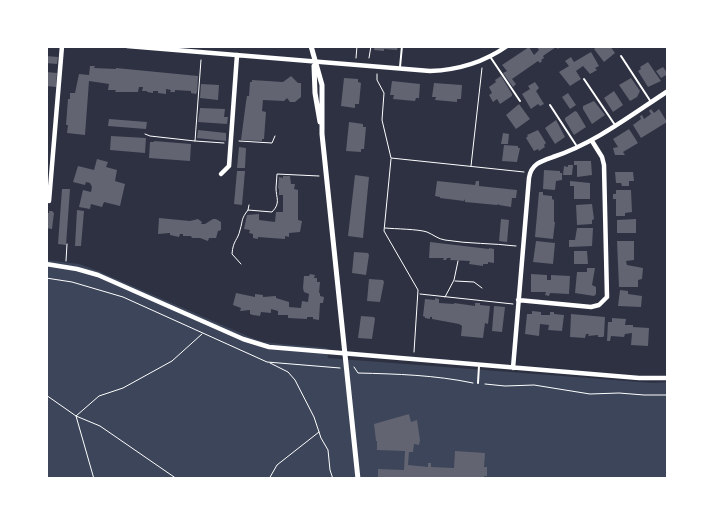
<!DOCTYPE html>
<html>
<head>
<meta charset="utf-8">
<style>
  body { margin:0 }
  #map { position:relative; width:714px; height:525px; overflow:hidden; background:#2d3142; font-family:"Public Sans",sans-serif }
  canvas { display:block }
  .frame { position:absolute; inset:0; border:48px solid #fff; pointer-events:none }
</style>
</head>
<body>
<div id="map">
<canvas width="714" height="525"></canvas>
<div class="frame"></div>
</div>
<script>
const ctx = document.querySelector('canvas').getContext('2d');
ctx.lineJoin = 'round';
function fill(path, color) {
  ctx.fillStyle = color;
  ctx.fill(path, 'evenodd');
}
function trace(path, color, width, dash) {
  ctx.strokeStyle = color;
  ctx.lineWidth = width;
  ctx.lineCap = dash ? 'butt' : 'round';
  ctx.setLineDash(dash || []);
  ctx.stroke(path);
}
fill(new Path2D(`
  M 46,260 L 79,264 L 98,271 L 252,338 L 264,342 L 281,344 L 327,348 L 328,358 L 653,383 L 668,382 L 668,479 L 46,479 Z`), '#3c4559');
fill(new Path2D(`
  M 375,46 L 398,46 L 397,50 L 384,49 L 384,51 L 374,50 Z
  M 536,46 L 561,46 L 558,49 L 556,47 L 543,56 L 544,58 L 541,60 L 542,61 L 540,63 L 538,61 L 512,79 L 516,84 L 513,87 L 503,73 L 507,71 L 502,65 L 529,47 L 534,55 L 539,50 Z
  M 598,46 L 610,46 L 615,53 L 604,62 L 594,49 Z
  M 591,52 L 599,66 L 595,68 L 597,70 L 590,74 L 583,66 L 576,71 L 581,79 L 570,86 L 559,72 L 569,66 L 565,61 L 571,57 L 574,62 Z
  M 46,56 L 58,57 L 57,64 L 46,63 Z
  M 648,62 L 661,81 L 648,87 L 638,71 L 641,69 L 640,67 Z
  M 90,66 L 95,66 L 94,68 L 116,69 L 116,68 L 198,76 L 197,92 L 196,94 L 191,93 L 191,91 L 175,90 L 175,92 L 170,92 L 171,90 L 166,89 L 166,94 L 158,93 L 158,91 L 153,91 L 153,93 L 147,92 L 147,91 L 142,91 L 143,87 L 139,87 L 138,92 L 115,92 L 116,90 L 108,90 L 109,84 L 89,81 L 85,135 L 67,133 L 68,125 L 66,125 L 68,99 L 70,99 L 70,93 L 75,93 L 79,74 L 89,75 Z
  M 663,67 L 668,74 L 661,78 L 656,71 Z
  M 46,72 L 57,73 L 56,87 L 46,86 Z
  M 291,76 L 298,83 L 301,83 L 301,97 L 295,102 L 290,102 L 287,98 L 284,101 L 263,100 L 262,111 L 266,112 L 264,139 L 262,139 L 262,141 L 241,140 L 246,102 L 247,96 L 249,96 L 250,82 L 252,82 L 252,80 L 283,82 Z
  M 501,76 L 512,94 L 512,96 L 500,104 L 497,99 L 493,102 L 489,95 L 492,93 L 489,87 L 496,82 L 495,80 Z
  M 344,78 L 358,79 L 358,82 L 361,83 L 359,104 L 355,104 L 355,108 L 341,106 Z
  M 631,78 L 640,91 L 637,97 L 630,101 L 619,85 Z
  M 392,81 L 420,84 L 419,98 L 416,98 L 415,101 L 393,99 L 394,95 L 390,95 Z
  M 535,82 L 539,88 L 536,91 L 544,104 L 540,106 L 538,104 L 531,109 L 522,94 L 530,89 L 528,86 Z
  M 434,83 L 462,85 L 461,99 L 457,99 L 457,102 L 435,100 L 436,97 L 432,97 Z
  M 201,84 L 219,85 L 218,100 L 200,98 Z
  M 614,91 L 623,105 L 613,112 L 604,98 Z
  M 568,93 L 576,105 L 570,109 L 562,97 Z
  M 594,101 L 605,115 L 592,124 L 583,109 L 583,106 Z
  M 519,104 L 530,119 L 516,129 L 506,115 Z
  M 200,108 L 225,109 L 224,117 L 228,117 L 227,124 L 198,122 Z
  M 651,109 L 654,113 L 659,109 L 667,122 L 641,138 L 633,125 L 641,119 L 640,116 L 642,115 L 644,119 L 651,114 L 649,111 Z
  M 575,111 L 577,112 L 586,127 L 574,135 L 565,120 L 565,118 Z
  M 109,119 L 147,122 L 146,129 L 108,126 Z
  M 556,120 L 565,137 L 555,144 L 545,128 Z
  M 349,122 L 363,124 L 363,127 L 366,127 L 364,149 L 361,149 L 361,152 L 346,151 Z
  M 629,129 L 638,143 L 623,152 L 625,155 L 615,155 L 613,148 L 618,147 L 613,139 Z
  M 198,130 L 226,133 L 226,141 L 197,138 Z
  M 538,130 L 546,143 L 544,145 L 545,147 L 539,151 L 538,149 L 534,151 L 526,138 L 528,136 L 527,135 Z
  M 503,133 L 509,134 L 508,144 L 501,144 Z
  M 111,136 L 146,138 L 145,153 L 110,150 Z
  M 154,141 L 191,144 L 190,161 L 149,158 L 150,142 L 154,142 Z
  M 504,145 L 518,146 L 518,148 L 520,148 L 517,162 L 502,161 Z
  M 239,147 L 246,148 L 245,168 L 237,168 Z
  M 97,159 L 108,162 L 106,167 L 117,170 L 115,181 L 125,184 L 120,206 L 104,202 L 102,207 L 91,204 L 90,209 L 79,207 L 83,190 L 91,192 L 92,187 L 90,183 L 86,182 L 85,185 L 73,182 L 78,166 L 94,170 Z
  M 574,161 L 591,161 L 592,175 L 577,177 L 577,165 L 574,165 Z
  M 568,165 L 573,165 L 572,175 L 563,175 L 564,166 L 568,167 Z
  M 544,170 L 560,171 L 560,173 L 562,173 L 562,180 L 556,181 L 555,190 L 543,189 Z
  M 237,171 L 245,171 L 242,205 L 234,204 Z
  M 615,172 L 633,172 L 634,181 L 629,181 L 629,186 L 622,186 L 621,183 L 616,183 Z
  M 355,175 L 369,177 L 363,238 L 348,236 Z
  M 283,176 L 290,176 L 291,184 L 295,184 L 294,189 L 298,190 L 298,220 L 302,221 L 300,232 L 289,233 L 289,237 L 285,236 L 285,239 L 258,237 L 258,239 L 253,238 L 253,234 L 249,233 L 250,230 L 244,229 L 247,215 L 259,214 L 259,220 L 275,222 L 276,212 L 283,212 L 283,195 L 279,195 L 279,189 L 278,188 L 279,177 L 283,178 Z
  M 437,181 L 475,185 L 476,181 L 479,181 L 479,186 L 517,190 L 516,198 L 512,198 L 511,207 L 499,205 L 499,204 L 497,205 L 465,202 L 465,199 L 464,201 L 440,198 L 440,197 L 435,196 Z
  M 570,181 L 590,183 L 590,199 L 574,199 L 574,186 L 570,186 Z
  M 62,189 L 70,189 L 66,245 L 58,244 Z
  M 616,190 L 631,190 L 632,212 L 625,213 L 625,216 L 616,216 L 616,199 L 613,199 L 613,194 L 616,194 Z
  M 539,192 L 543,192 L 543,195 L 552,196 L 552,199 L 554,200 L 554,222 L 555,222 L 553,239 L 535,237 Z
  M 592,204 L 594,219 L 592,220 L 592,224 L 577,225 L 576,205 Z
  M 77,210 L 84,211 L 81,246 L 75,246 Z
  M 49,211 L 52,211 L 54,213 L 52,229 L 46,228 L 46,213 L 49,213 Z
  M 159,218 L 190,221 L 198,219 L 202,222 L 201,224 L 205,224 L 213,219 L 216,219 L 221,222 L 221,230 L 218,231 L 216,238 L 209,238 L 208,241 L 200,238 L 192,238 L 191,236 L 183,236 L 183,234 L 180,234 L 179,237 L 170,235 L 170,233 L 158,234 Z
  M 501,219 L 509,220 L 507,242 L 499,241 Z
  M 636,219 L 636,233 L 617,233 L 617,220 Z
  M 577,228 L 593,228 L 592,246 L 569,247 L 569,240 L 575,240 Z
  M 536,241 L 555,243 L 553,264 L 533,262 Z
  M 617,241 L 634,241 L 634,260 L 626,261 L 627,265 L 643,268 L 642,279 L 638,280 L 638,287 L 619,287 Z
  M 430,242 L 489,249 L 489,248 L 494,249 L 494,263 L 488,262 L 488,264 L 483,264 L 483,266 L 469,264 L 470,261 L 450,260 L 451,258 L 447,258 L 446,260 L 443,260 L 444,258 L 429,258 Z
  M 574,251 L 587,251 L 588,264 L 574,264 Z
  M 354,252 L 368,253 L 369,255 L 366,275 L 352,273 Z
  M 587,268 L 595,268 L 592,285 L 596,287 L 596,294 L 594,296 L 575,293 L 577,272 L 587,272 Z
  M 310,274 L 315,275 L 314,278 L 317,278 L 317,282 L 320,282 L 319,293 L 320,293 L 320,296 L 324,297 L 323,303 L 320,303 L 319,320 L 313,319 L 313,317 L 307,317 L 307,319 L 288,318 L 288,315 L 278,315 L 278,311 L 271,309 L 271,313 L 261,312 L 260,316 L 253,315 L 250,314 L 250,310 L 240,311 L 241,308 L 233,305 L 236,293 L 255,297 L 255,294 L 263,295 L 263,297 L 276,296 L 276,298 L 289,302 L 289,307 L 301,308 L 302,301 L 308,302 L 309,294 L 304,292 L 303,288 L 304,276 L 309,276 Z
  M 531,274 L 547,275 L 547,280 L 551,280 L 551,275 L 570,276 L 569,294 L 550,293 L 549,296 L 545,295 L 546,292 L 531,292 Z
  M 369,279 L 383,280 L 384,282 L 380,302 L 367,301 Z
  M 620,290 L 628,291 L 628,294 L 642,296 L 641,307 L 618,306 Z
  M 435,298 L 439,299 L 439,303 L 454,304 L 454,303 L 475,306 L 475,303 L 480,303 L 480,305 L 490,306 L 488,324 L 485,323 L 483,338 L 461,336 L 462,326 L 459,324 L 432,319 L 432,317 L 430,317 L 430,319 L 425,318 L 425,317 L 423,316 L 425,299 L 435,300 Z
  M 494,306 L 505,307 L 502,332 L 492,331 Z
  M 532,311 L 541,312 L 541,315 L 550,315 L 550,312 L 554,312 L 554,314 L 564,315 L 562,331 L 548,330 L 549,325 L 540,324 L 539,336 L 525,334 L 527,314 L 532,314 Z
  M 571,314 L 605,317 L 604,336 L 603,337 L 598,337 L 598,335 L 588,336 L 589,334 L 586,334 L 585,338 L 570,337 Z
  M 361,316 L 374,317 L 375,319 L 372,339 L 358,338 Z
  M 612,318 L 626,319 L 625,325 L 633,325 L 633,327 L 649,328 L 648,346 L 631,345 L 632,333 L 625,334 L 624,337 L 611,336 L 610,341 L 607,341 L 608,322 L 612,322 Z
  M 409,414 L 411,422 L 417,420 L 420,440 L 419,445 L 414,444 L 413,452 L 409,452 L 408,465 L 428,467 L 428,463 L 431,463 L 431,467 L 454,468 L 455,451 L 485,453 L 484,467 L 487,467 L 487,476 L 484,476 L 484,479 L 378,479 L 378,469 L 404,470 L 405,451 L 377,450 L 377,441 L 376,441 L 374,424 Z`), '#626471');
trace(new Path2D(`
  M 356,58 L 357,46
  M 369,58 L 371,46
  M 377,74 L 377,80 L 384,93 L 382,120 L 391,158 L 524,172
  M 145,134 L 150,136 L 195,141 L 201,60
  M 195,141 L 224,143
  M 239,141 L 272,143 L 275,136
  M 391,159 L 384,231 L 418,290 L 414,352
  M 471,166 L 482,68
  M 248,210 L 249,205
  M 385,228 C 395,229 418,229 427,232 C 434,235 438,239 445,240 C 469,244 492,243 516,246
  M 66,261 L 67,244
  M 241,264 L 232,254 C 233,240 238,240 240,230 C 243,220 241,219 248,210 L 272,212 C 281,203 276,198 276,188 C 276,183 277,179 277,174 L 319,176
  M 46,278 L 72,282 L 123,297 L 267,362 L 340,368
  M 455,281 L 474,282 L 482,288
  M 420,294 L 513,304
  M 445,297 L 454,280 L 458,261
  M 270,363 L 288,372 L 295,380 L 314,417 L 321,438 L 328,450 L 330,470 L 333,479
  M 354,367 L 358,373 C 397,374 435,375 473,383
  M 485,384 L 505,386 L 534,385 L 590,394 L 619,393 L 644,395 L 668,395
  M 46,395 L 76,416 L 100,426 L 177,479
  M 94,479 L 76,416 L 99,396 L 123,388 L 172,361 L 202,334
  M 269,479 L 277,465 L 319,432`), '#fff', 1);
trace(new Path2D(`
  M 621,56 L 651,102
  M 491,58 L 520,101
  M 400,67 L 402,46
  M 584,79 L 615,125
  M 550,105 L 576,145
  M 478,383 L 479,366`), '#fff', 2);
trace(new Path2D(`
  M 127,46 L 430,71 C 459,70 483,63 507,46
  M 221,174 L 229,166 L 237,55
  M 49,201 L 62,46
  M 46,264 L 77,269 L 98,275 L 243,339 L 269,347 L 639,378 L 668,378
  M 518,300 L 591,307 L 599,305 L 607,297 L 604,165 L 602,157 L 592,141
  M 513,368 L 529,178 C 531,164 541,161 553,157 C 595,143 631,115 668,91`), '#fff', 4.5);
trace(new Path2D(`
  M 311,46 L 322,85 L 322,134 L 358,479
  M 314,66 L 315,93 L 320,122`), '#fff', 5);
</script>
</body>
</html>
